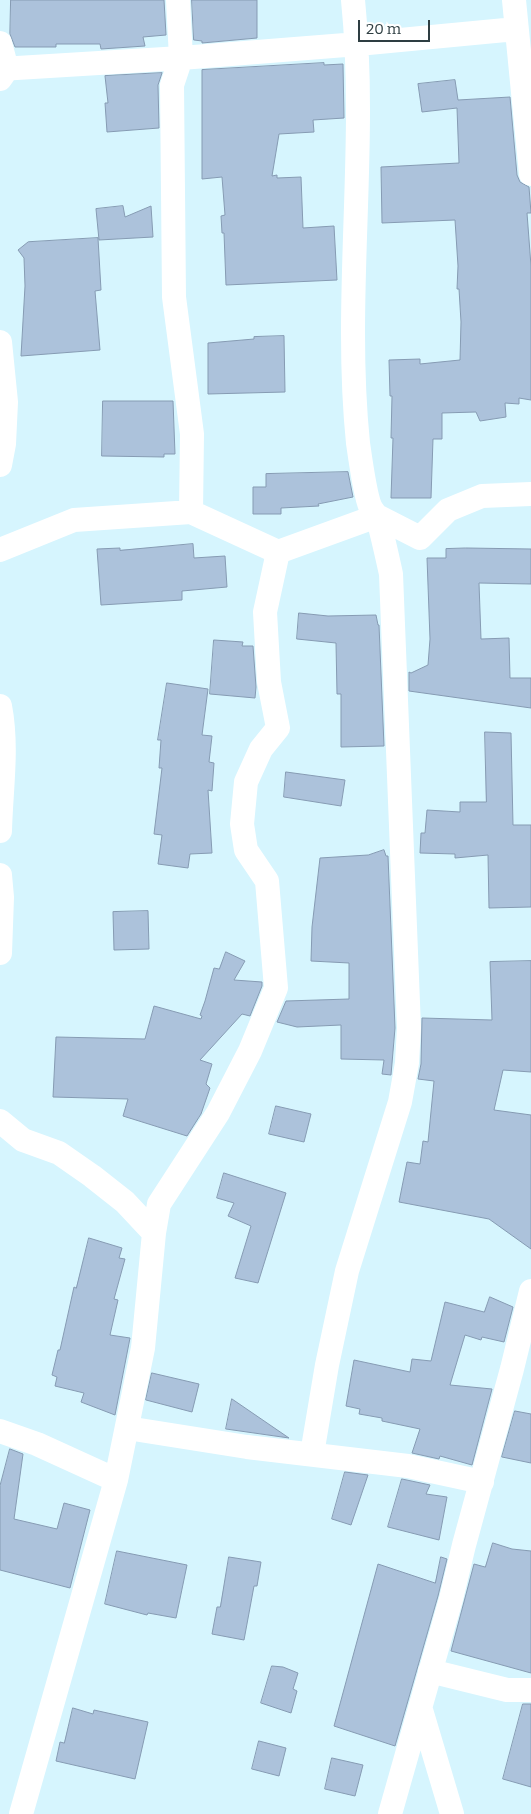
<!DOCTYPE html>
<html>
<head>
<meta charset="utf-8">
<style>
  body { margin:0 }
  #map { position:relative; width:531px; height:1814px; overflow:hidden; background:#d6f5fe; font-family:Bitter,serif }
  canvas { display:block }
  .scale { position:absolute; left:358px; top:20px; width:72px; height:22px; box-sizing:border-box; border:2px solid #2e3e42; border-top:0; padding-left:6px; font-size:15px; line-height:18px; white-space:nowrap; color:#2e3e42; -webkit-text-stroke:4px #fff; paint-order:stroke }
</style>
</head>
<body>
<div id="map">
<canvas width="531" height="1814"></canvas>
<div class="scale">20 m</div>
</div>
<script>
const ctx = document.querySelector('canvas').getContext('2d');
ctx.lineJoin = 'round';
function fill(path, color) {
  ctx.fillStyle = color;
  ctx.fill(path, 'evenodd');
}
function trace(path, color, width, dash) {
  ctx.strokeStyle = color;
  ctx.lineWidth = width;
  ctx.lineCap = dash ? 'butt' : 'round';
  ctx.setLineDash(dash || []);
  ctx.stroke(path);
}
const building = new Path2D(`
  M 11,0 L 164,0 L 166,35 L 143,37 L 145,46 L 101,49 L 100,44 L 56,44 L 56,47 L 15,47 L 10,34 Z
  M 192,0 L 257,0 L 257,38 L 202,43 L 202,41 L 194,40 Z
  M 324,63 L 324,65 L 343,64 L 344,118 L 313,120 L 314,132 L 279,134 L 272,176 L 277,175 L 277,178 L 301,177 L 303,228 L 334,226 L 337,280 L 226,285 L 224,233 L 222,233 L 221,216 L 225,215 L 222,177 L 202,179 L 202,70 Z
  M 162,73 L 158,85 L 159,128 L 107,132 L 105,103 L 108,103 L 105,76 Z
  M 455,80 L 458,100 L 510,97 L 517,175 L 520,182 L 529,187 L 531,213 L 527,213 L 531,266 L 531,400 L 519,398 L 519,404 L 505,403 L 506,417 L 480,421 L 476,412 L 442,413 L 442,439 L 433,439 L 431,498 L 391,498 L 393,438 L 391,438 L 392,396 L 390,396 L 389,360 L 420,359 L 420,364 L 460,360 L 461,322 L 459,289 L 457,289 L 458,266 L 455,220 L 382,223 L 381,167 L 459,163 L 457,108 L 422,112 L 418,84 Z
  M 123,206 L 125,217 L 151,206 L 153,237 L 99,240 L 96,209 Z
  M 98,238 L 101,290 L 95,291 L 100,350 L 21,356 L 25,286 L 24,258 L 18,250 L 28,242 Z
  M 284,336 L 285,392 L 208,394 L 208,343 L 254,339 L 254,337 Z
  M 103,401 L 173,401 L 175,454 L 164,454 L 164,457 L 102,456 Z
  M 348,472 L 353,497 L 318,504 L 319,506 L 281,508 L 281,514 L 253,514 L 253,487 L 266,487 L 266,474 Z
  M 193,544 L 194,558 L 225,556 L 227,587 L 182,591 L 182,600 L 101,605 L 97,549 L 120,548 L 120,550 Z
  M 466,548 L 531,549 L 531,584 L 479,583 L 481,639 L 509,638 L 510,678 L 531,678 L 531,708 L 409,691 L 409,672 L 411,673 L 428,665 L 430,639 L 427,558 L 446,558 L 446,549 Z
  M 299,613 L 328,616 L 376,615 L 378,625 L 379,625 L 384,746 L 341,747 L 341,694 L 337,694 L 336,643 L 297,639 Z
  M 214,640 L 243,642 L 242,646 L 253,646 L 256,687 L 255,698 L 210,694 Z
  M 167,683 L 208,689 L 202,735 L 212,736 L 209,762 L 214,763 L 212,791 L 208,790 L 212,853 L 190,854 L 188,868 L 158,864 L 162,835 L 154,834 L 162,768 L 159,768 L 161,740 L 158,740 Z
  M 485,732 L 511,733 L 513,825 L 531,825 L 531,907 L 489,908 L 488,855 L 455,858 L 455,854 L 420,853 L 421,833 L 425,833 L 427,810 L 460,812 L 460,802 L 486,802 Z
  M 286,772 L 345,780 L 341,806 L 284,797 Z
  M 384,850 L 386,856 L 388,856 L 395,1028 L 391,1075 L 382,1074 L 384,1060 L 341,1059 L 341,1025 L 297,1027 L 277,1022 L 286,1001 L 349,999 L 349,963 L 311,961 L 312,927 L 320,858 L 368,855 Z
  M 148,911 L 149,949 L 114,950 L 113,912 Z
  M 226,952 L 245,961 L 234,980 L 262,982 L 262,986 L 250,1016 L 242,1014 L 200,1060 L 212,1064 L 206,1084 L 210,1088 L 201,1114 L 187,1136 L 123,1116 L 128,1099 L 53,1097 L 56,1037 L 145,1039 L 154,1006 L 201,1019 L 202,1016 L 200,1015 L 205,1001 L 214,968 L 219,969 Z
  M 531,961 L 531,1072 L 503,1070 L 494,1110 L 531,1115 L 531,1249 L 489,1219 L 399,1202 L 407,1162 L 420,1164 L 423,1141 L 428,1142 L 434,1081 L 418,1079 L 421,1064 L 422,1018 L 492,1020 L 490,962 Z
  M 276,1106 L 311,1114 L 304,1142 L 269,1134 Z
  M 224,1173 L 286,1193 L 258,1283 L 235,1278 L 251,1226 L 228,1216 L 234,1203 L 217,1198 Z
  M 89,1238 L 122,1248 L 119,1258 L 125,1259 L 114,1299 L 118,1300 L 110,1335 L 130,1338 L 115,1415 L 81,1402 L 84,1393 L 55,1386 L 57,1377 L 52,1375 L 58,1350 L 60,1350 L 74,1287 L 76,1288 Z
  M 490,1297 L 513,1307 L 504,1342 L 482,1337 L 481,1340 L 465,1335 L 450,1385 L 492,1389 L 472,1465 L 440,1456 L 439,1459 L 412,1453 L 420,1429 L 382,1421 L 382,1418 L 359,1414 L 360,1409 L 346,1406 L 354,1360 L 410,1372 L 412,1359 L 431,1361 L 445,1302 L 484,1312 Z
  M 152,1373 L 199,1384 L 192,1412 L 146,1400 Z
  M 232,1399 L 289,1438 L 226,1429 Z
  M 515,1411 L 531,1414 L 531,1463 L 502,1457 Z
  M 10,1449 L 23,1454 L 14,1519 L 57,1529 L 64,1503 L 90,1510 L 70,1588 L 0,1570 L 0,1486 Z
  M 345,1472 L 368,1475 L 351,1525 L 332,1519 Z
  M 402,1479 L 430,1485 L 426,1494 L 447,1497 L 439,1540 L 388,1527 Z
  M 493,1543 L 512,1549 L 531,1551 L 531,1673 L 451,1651 L 474,1564 L 485,1567 Z
  M 117,1551 L 187,1565 L 176,1618 L 148,1613 L 147,1615 L 105,1604 Z
  M 229,1557 L 261,1562 L 257,1586 L 254,1586 L 244,1640 L 212,1634 L 217,1607 L 220,1607 Z
  M 441,1557 L 447,1559 L 438,1596 L 395,1746 L 334,1726 L 378,1564 L 435,1583 Z
  M 272,1666 L 283,1667 L 298,1673 L 293,1689 L 297,1691 L 291,1713 L 261,1703 Z
  M 523,1704 L 531,1704 L 531,1787 L 503,1779 Z
  M 73,1708 L 93,1714 L 94,1710 L 148,1722 L 135,1779 L 56,1761 L 60,1742 L 64,1743 Z
  M 259,1741 L 286,1748 L 279,1776 L 252,1769 Z
  M 332,1758 L 363,1765 L 355,1796 L 325,1789 Z`);
fill(building, '#acc2db');
trace(building, '#869bb3', 1);
trace(new Path2D(`
  M 178,0 L 181,58 L 172,85 L 174,297 L 192,434 L 191,512
  M 514,0 L 531,174
  M 0,43 L 7,69 L 0,79
  M 0,69 L 181,58 L 358,44 L 516,29
  M 0,342 L 6,402 L 4,444 L 0,465
  M 0,550 L 74,520 L 191,512 L 278,552
  M 0,706 C 8,748 1,789 0,831
  M 0,875 L 2,897 L 0,953
  M 0,1121 L 23,1140 L 59,1153 L 92,1176 L 125,1202 L 154,1233
  M 127,1428 L 247,1447 L 408,1466 L 482,1482
  M 0,1431 L 37,1444 L 116,1480
  M 312,1454 L 327,1365 L 347,1271 L 400,1102 L 407,1063 L 409,1028 L 391,574 C 387,556 383,537 378,519 C 376,514 372,511 370,506 C 365,494 360,457 358,443 C 343,296 368,147 353,0
  M 430,1671 L 507,1690 L 531,1690
  M 421,1710 L 452,1814
  M 21,1814 L 116,1480 L 143,1348 L 154,1233 L 159,1204 L 218,1113 L 250,1051 L 276,988 L 267,881 L 246,850 L 242,824 L 246,782 L 261,749 L 278,728 L 269,682 L 265,612 L 278,552 L 377,516 L 420,538 L 448,510 L 482,496 L 531,494
  M 390,1814 L 451,1599 L 464,1545 L 512,1369 L 531,1291`), '#fff', 24);
</script>
</body>
</html>
